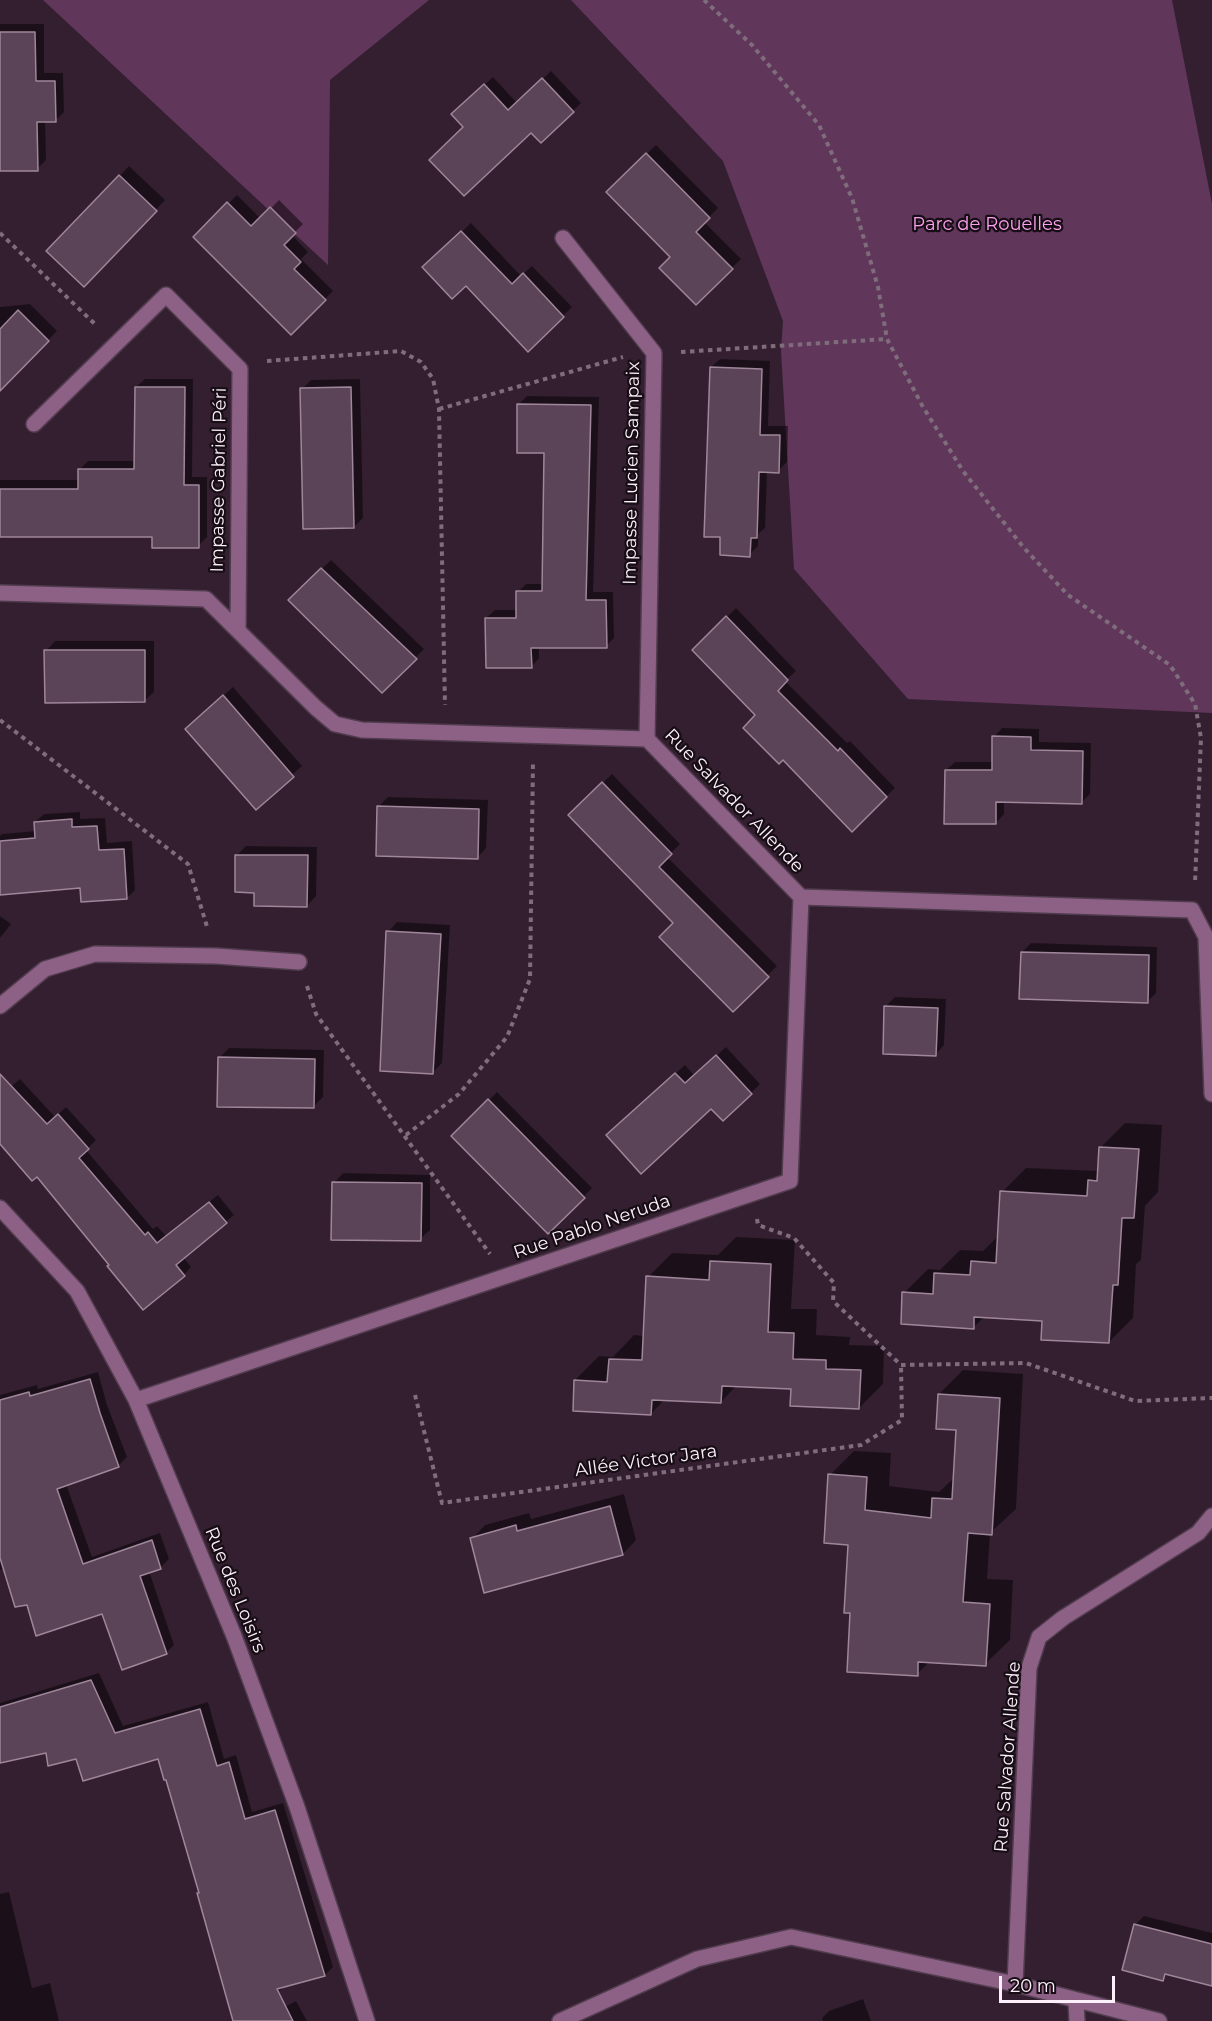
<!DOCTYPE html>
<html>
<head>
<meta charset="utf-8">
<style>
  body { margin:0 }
  #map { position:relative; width:1212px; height:2021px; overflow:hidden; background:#341f31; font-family:Montserrat,sans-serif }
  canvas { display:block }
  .scale { position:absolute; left:999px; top:1976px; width:116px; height:27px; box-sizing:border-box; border:3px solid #fef0fb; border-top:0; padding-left:8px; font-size:18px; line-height:21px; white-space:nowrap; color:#fef0fb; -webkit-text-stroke:4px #160d15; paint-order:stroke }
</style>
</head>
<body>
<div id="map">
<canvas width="1212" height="2021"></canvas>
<div class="scale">20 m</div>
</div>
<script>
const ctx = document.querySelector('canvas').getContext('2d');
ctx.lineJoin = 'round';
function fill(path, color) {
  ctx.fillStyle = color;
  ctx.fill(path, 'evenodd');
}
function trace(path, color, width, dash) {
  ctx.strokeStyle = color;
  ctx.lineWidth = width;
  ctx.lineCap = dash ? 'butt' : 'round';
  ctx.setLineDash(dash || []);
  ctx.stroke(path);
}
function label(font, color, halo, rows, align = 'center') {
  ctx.font = font + ' Montserrat,sans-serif';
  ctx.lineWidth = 4.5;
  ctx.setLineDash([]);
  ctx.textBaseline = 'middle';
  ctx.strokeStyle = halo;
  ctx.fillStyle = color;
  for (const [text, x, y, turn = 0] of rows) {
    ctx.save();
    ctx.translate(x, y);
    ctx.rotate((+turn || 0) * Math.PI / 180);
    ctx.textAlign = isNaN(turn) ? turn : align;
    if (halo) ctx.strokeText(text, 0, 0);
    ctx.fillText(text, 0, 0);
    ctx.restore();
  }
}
fill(new Path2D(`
  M 43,0 L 429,0 L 330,80 L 328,265 Z
  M 571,0 L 1172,0 L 1212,204 L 1212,713 L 908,699 L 794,569 L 781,351 L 783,321 L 723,161 Z`), '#61365b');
fill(new Path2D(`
  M 0,24 L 44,24 L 44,73 L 63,73 L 64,112 L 55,121 L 45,121 L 46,160 L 37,169 L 0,170 Z
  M 551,71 L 581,103 L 573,111 L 531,131 L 461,106 L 493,77 L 517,103 Z
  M 656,145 L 718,208 L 704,222 L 741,259 L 696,303 L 673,257 L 608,192 Z
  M 129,166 L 165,200 L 84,285 L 48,251 Z
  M 237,195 L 261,219 L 279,200 L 303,224 L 292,235 L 308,252 L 301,259 L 333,291 L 291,333 L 195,237 Z
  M 471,223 L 521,276 L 532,266 L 572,307 L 528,350 L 466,284 L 433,259 Z
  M 30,304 L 57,331 L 0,390 L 0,307 Z
  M 720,359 L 770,361 L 768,426 L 788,426 L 787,462 L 778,471 L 767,471 L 765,528 L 758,534 L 758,546 L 749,555 L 711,367 Z
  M 145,379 L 193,379 L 192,477 L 207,477 L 207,537 L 198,546 L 153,536 L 0,535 L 0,480 L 79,480 L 79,470 L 88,461 L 136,461 L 136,387 Z
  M 360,379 L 363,518 L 354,527 L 302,389 L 311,380 Z
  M 527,396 L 599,397 L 593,592 L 613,592 L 614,638 L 606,646 L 539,647 L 539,658 L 531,667 L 486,618 L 495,610 L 518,610 L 518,592 L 526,584 L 543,584 L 546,452 L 519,404 Z
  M 331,560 L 424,649 L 382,691 L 290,600 Z
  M 736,608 L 796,671 L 785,681 L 847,743 L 850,741 L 895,788 L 852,829 L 757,715 L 694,650 Z
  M 55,641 L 154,641 L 154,692 L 144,701 L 46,651 Z
  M 233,687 L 302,766 L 256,808 L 196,720 Z
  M 1002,728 L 1039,729 L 1039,742 L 1091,743 L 1090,794 L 1082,802 L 1004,801 L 1004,814 L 996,823 L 946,770 L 955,762 L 994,762 L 994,737 Z
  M 612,774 L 680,844 L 667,857 L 777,966 L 733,1010 L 675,923 L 570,815 Z
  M 388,797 L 488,800 L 486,848 L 477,858 L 379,806 Z
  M 80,812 L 80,819 L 105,818 L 107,843 L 132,841 L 135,890 L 127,898 L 81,887 L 0,893 L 0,836 L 2,834 L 36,831 L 35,822 L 44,814 Z
  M 246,846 L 317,847 L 316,896 L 307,906 L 255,891 L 237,855 Z
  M 0,916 L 11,924 L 0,938 Z
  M 397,922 L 450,925 L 442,1063 L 433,1072 L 388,932 Z
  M 1031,943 L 1157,947 L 1156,993 L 1147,1002 L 1022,952 Z
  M 895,997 L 946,999 L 944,1045 L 935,1055 L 886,1006 Z
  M 726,1047 L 760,1084 L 751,1093 L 711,1107 L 617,1127 L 685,1065 L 695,1076 Z
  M 229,1048 L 324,1050 L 323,1097 L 314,1106 L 220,1057 Z
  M 20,1079 L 55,1117 L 66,1107 L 96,1140 L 86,1150 L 153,1229 L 157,1226 L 166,1236 L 218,1195 L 234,1215 L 183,1257 L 191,1267 L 184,1275 L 111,1264 L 37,1175 L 0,1143 L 0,1084 L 8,1089 Z
  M 497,1092 L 592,1188 L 548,1232 L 453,1136 Z
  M 1125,1123 L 1162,1125 L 1158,1192 L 1145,1206 L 1141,1260 L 1136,1264 L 1133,1318 L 1109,1342 L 1044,1320 L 985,1316 L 973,1328 L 904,1293 L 928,1269 L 940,1270 L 960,1250 L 983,1251 L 997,1237 L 999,1237 L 1002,1192 L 1026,1168 L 1099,1171 L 1101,1147 Z
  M 343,1173 L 430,1175 L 430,1230 L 420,1239 L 334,1183 Z
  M 736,1237 L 795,1240 L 791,1309 L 817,1309 L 816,1335 L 850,1337 L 849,1345 L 884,1346 L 883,1384 L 859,1408 L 793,1388 L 737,1385 L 721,1402 L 665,1399 L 651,1414 L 575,1380 L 599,1356 L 613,1357 L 634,1335 L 645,1336 L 648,1277 L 672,1253 L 718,1255 Z
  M 963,1370 L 1023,1374 L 1016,1509 L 990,1533 L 987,1579 L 1013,1580 L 1010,1640 L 985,1664 L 930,1661 L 917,1674 L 851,1612 L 849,1543 L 830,1475 L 854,1451 L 891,1453 L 889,1486 L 939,1492 L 955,1477 L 957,1429 L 939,1394 Z
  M 98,1372 L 107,1405 L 127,1457 L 119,1465 L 66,1484 L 92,1557 L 160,1533 L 169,1559 L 161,1567 L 149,1571 L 174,1645 L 166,1653 L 103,1612 L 28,1603 L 5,1569 L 0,1570 L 0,1395 L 37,1385 L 38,1389 Z
  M 624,1494 L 636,1540 L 623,1554 L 472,1539 L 485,1525 L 529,1513 L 531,1519 Z
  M 99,1673 L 123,1726 L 208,1702 L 224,1759 L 236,1755 L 252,1812 L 283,1803 L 333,1967 L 325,1975 L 285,1986 L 278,1992 L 201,1892 L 167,1778 L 159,1757 L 77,1758 L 47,1752 L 0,1762 L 0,1703 Z
  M 9,1892 L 32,1988 L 50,1983 L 59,2021 L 0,2021 L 0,1894 Z
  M 1144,1916 L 1212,1933 L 1212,1984 L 1169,1973 L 1163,1979 L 1135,1925 Z
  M 863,1999 L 871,2021 L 823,2021 L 822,2018 L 829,2011 Z
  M 296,2001 L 307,2021 L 258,2021 Z`), '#0007');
const building = new Path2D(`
  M 0,32 L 35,32 L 36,81 L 55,81 L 56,122 L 37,122 L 38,171 L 0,171 Z
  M 542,78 L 574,112 L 541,143 L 531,133 L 464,196 L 429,160 L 463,127 L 451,114 L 484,84 L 508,110 Z
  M 646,153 L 710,218 L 696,232 L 733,269 L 696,305 L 659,268 L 670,257 L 606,192 Z
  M 119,175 L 157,211 L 84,287 L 46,251 Z
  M 227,202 L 251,226 L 270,207 L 296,233 L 284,245 L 301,262 L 294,269 L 326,300 L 291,335 L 193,237 Z
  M 461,231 L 512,284 L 523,273 L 564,317 L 528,352 L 466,286 L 452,299 L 422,267 Z
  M 18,310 L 49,341 L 0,391 L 0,329 Z
  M 710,367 L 762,369 L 760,435 L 780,435 L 779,473 L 759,472 L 757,538 L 751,538 L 750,557 L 720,555 L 720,537 L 704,537 Z
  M 135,387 L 185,387 L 184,485 L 199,485 L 199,548 L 152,548 L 152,537 L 0,537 L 0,489 L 78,489 L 78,469 L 134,469 Z
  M 351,387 L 354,528 L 303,529 L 300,388 Z
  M 517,404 L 591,405 L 586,600 L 606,600 L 607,648 L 531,648 L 532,668 L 486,668 L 485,618 L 516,618 L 516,591 L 542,591 L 544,453 L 517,453 Z
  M 321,568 L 417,659 L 382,693 L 288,600 Z
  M 726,616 L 788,680 L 778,691 L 838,751 L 840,748 L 887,797 L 852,832 L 783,760 L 779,764 L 743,728 L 755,715 L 692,650 Z
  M 44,650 L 145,650 L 145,702 L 45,703 Z
  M 223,695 L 294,777 L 256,810 L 185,729 Z
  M 992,736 L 1031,737 L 1031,750 L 1083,751 L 1082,804 L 996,802 L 996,824 L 944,824 L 945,770 L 992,770 Z
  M 602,782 L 672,854 L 659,867 L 769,977 L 733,1012 L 659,937 L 673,923 L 568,815 Z
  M 377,806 L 479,809 L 478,859 L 376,856 Z
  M 72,819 L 72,827 L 97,826 L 99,850 L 124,849 L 127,899 L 81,902 L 80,888 L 0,895 L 0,841 L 35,838 L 34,822 Z
  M 235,855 L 308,855 L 307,907 L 254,906 L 254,893 L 235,892 Z
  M 386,931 L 441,934 L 433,1074 L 380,1071 Z
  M 1021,952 L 1149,955 L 1148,1003 L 1019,999 Z
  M 884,1006 L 938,1008 L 936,1056 L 883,1054 Z
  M 716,1055 L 752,1094 L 723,1121 L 711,1109 L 641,1174 L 606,1135 L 675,1073 L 685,1083 Z
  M 218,1057 L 315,1059 L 314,1108 L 217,1107 Z
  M 0,1074 L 47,1124 L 58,1114 L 89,1149 L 79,1158 L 145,1235 L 148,1232 L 157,1243 L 209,1202 L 227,1223 L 176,1265 L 185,1276 L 143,1310 L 107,1266 L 109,1265 L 37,1177 L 32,1181 L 0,1144 Z
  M 488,1099 L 585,1198 L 548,1234 L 451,1136 Z
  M 1099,1147 L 1139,1149 L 1134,1218 L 1122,1218 L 1118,1285 L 1113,1285 L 1109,1343 L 1041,1340 L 1042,1321 L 974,1317 L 974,1329 L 901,1324 L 902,1292 L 933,1294 L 934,1273 L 970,1275 L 971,1261 L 996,1263 L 1000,1191 L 1087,1196 L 1088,1180 L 1097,1181 Z
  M 332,1182 L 422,1183 L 421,1241 L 331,1240 Z
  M 710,1261 L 771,1264 L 768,1332 L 794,1333 L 793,1359 L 826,1360 L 826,1369 L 861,1370 L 859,1409 L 790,1406 L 791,1389 L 722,1386 L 721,1403 L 652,1400 L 651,1415 L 573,1411 L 574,1380 L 607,1382 L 609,1359 L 642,1360 L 646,1276 L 709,1280 Z
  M 90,1379 L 100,1413 L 119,1467 L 57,1489 L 83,1564 L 152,1540 L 161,1569 L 140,1576 L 167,1654 L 122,1670 L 102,1614 L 36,1636 L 27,1605 L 15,1607 L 0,1558 L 0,1400 L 29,1392 L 30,1396 Z
  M 938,1394 L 1000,1398 L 992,1535 L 968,1533 L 963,1602 L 990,1604 L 986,1666 L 918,1662 L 918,1676 L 847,1672 L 850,1613 L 844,1613 L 848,1545 L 824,1543 L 828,1474 L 867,1477 L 865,1510 L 931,1518 L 932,1498 L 952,1499 L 956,1430 L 936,1429 Z
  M 610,1506 L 623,1555 L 484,1593 L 470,1538 L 516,1525 L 517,1531 Z
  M 91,1680 L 115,1733 L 200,1709 L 217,1766 L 229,1762 L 245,1819 L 275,1810 L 325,1976 L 277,1989 L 293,2021 L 233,2021 L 197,1893 L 199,1893 L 166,1780 L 164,1780 L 158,1759 L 83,1781 L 76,1759 L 48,1766 L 46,1753 L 0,1763 L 0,1707 Z
  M 1134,1924 L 1212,1944 L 1212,1986 L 1165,1974 L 1163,1981 L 1122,1970 Z`);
fill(building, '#5b4457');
trace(building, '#a0869b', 1.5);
const minor = new Path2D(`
  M 563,238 L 654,353 L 647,739
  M 34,424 L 166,295 L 240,369 L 238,629
  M 0,593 L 206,599 L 316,708 L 335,724 L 362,730 L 647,739 L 801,897 L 1192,910 L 1206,937 L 1212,1094
  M 0,1006 L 45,969 L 95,954 L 216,956 L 299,962
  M 0,1208 L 77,1291 L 136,1400 L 234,1636 L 297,1807 L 367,2021
  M 136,1400 L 790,1181 L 801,897
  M 1015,1984 L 1029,1668 L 1039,1637 L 1063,1618 L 1198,1533 L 1212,1516
  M 1076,2001 L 1077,2021
  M 560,2021 L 697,1959 L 791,1937 L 1015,1984 L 1159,2021`);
trace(minor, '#503c4d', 18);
trace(new Path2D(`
  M 704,0 L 752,45 L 819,125 L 852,198 L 878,287 L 887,339 L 923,407 L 963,471 L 1024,548 L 1068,595 L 1170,665 L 1195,704 L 1201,738 L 1195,883
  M 0,233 L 97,326
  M 681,352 L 887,339
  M 267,361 L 401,351 L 421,362 L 433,379 L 439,409 L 445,705
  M 439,409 L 623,357
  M 0,720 L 188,864 L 208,930
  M 307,986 L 316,1014 L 490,1254
  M 406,1135 L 459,1094 L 507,1037 L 530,979 L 533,761
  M 757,1219 L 758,1225 L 794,1238 L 834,1283 L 833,1301 L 901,1365 L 1026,1363 L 1135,1401 L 1212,1398
  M 415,1395 L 442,1503 L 861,1445 L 902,1420 L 901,1365`), '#7f6d7c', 4, [4.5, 4.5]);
trace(minor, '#8d6086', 15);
label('18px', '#fda1ef', '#160d15', [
  ["Parc de Rouelles",987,225]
]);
label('18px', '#fef0fb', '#160d15', [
  ["Impasse Lucien Sampaix",632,473,-89],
  ["Impasse Gabriel Péri",219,480,-89],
  ["Rue Salvador Allende",734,801,46],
  ["Rue Pablo Neruda",592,1227,-19],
  ["Allée Victor Jara",646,1461,-8],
  ["Rue des Loisirs",235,1590,68],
  ["Rue Salvador Allende",1008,1757,-86]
]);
</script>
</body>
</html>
